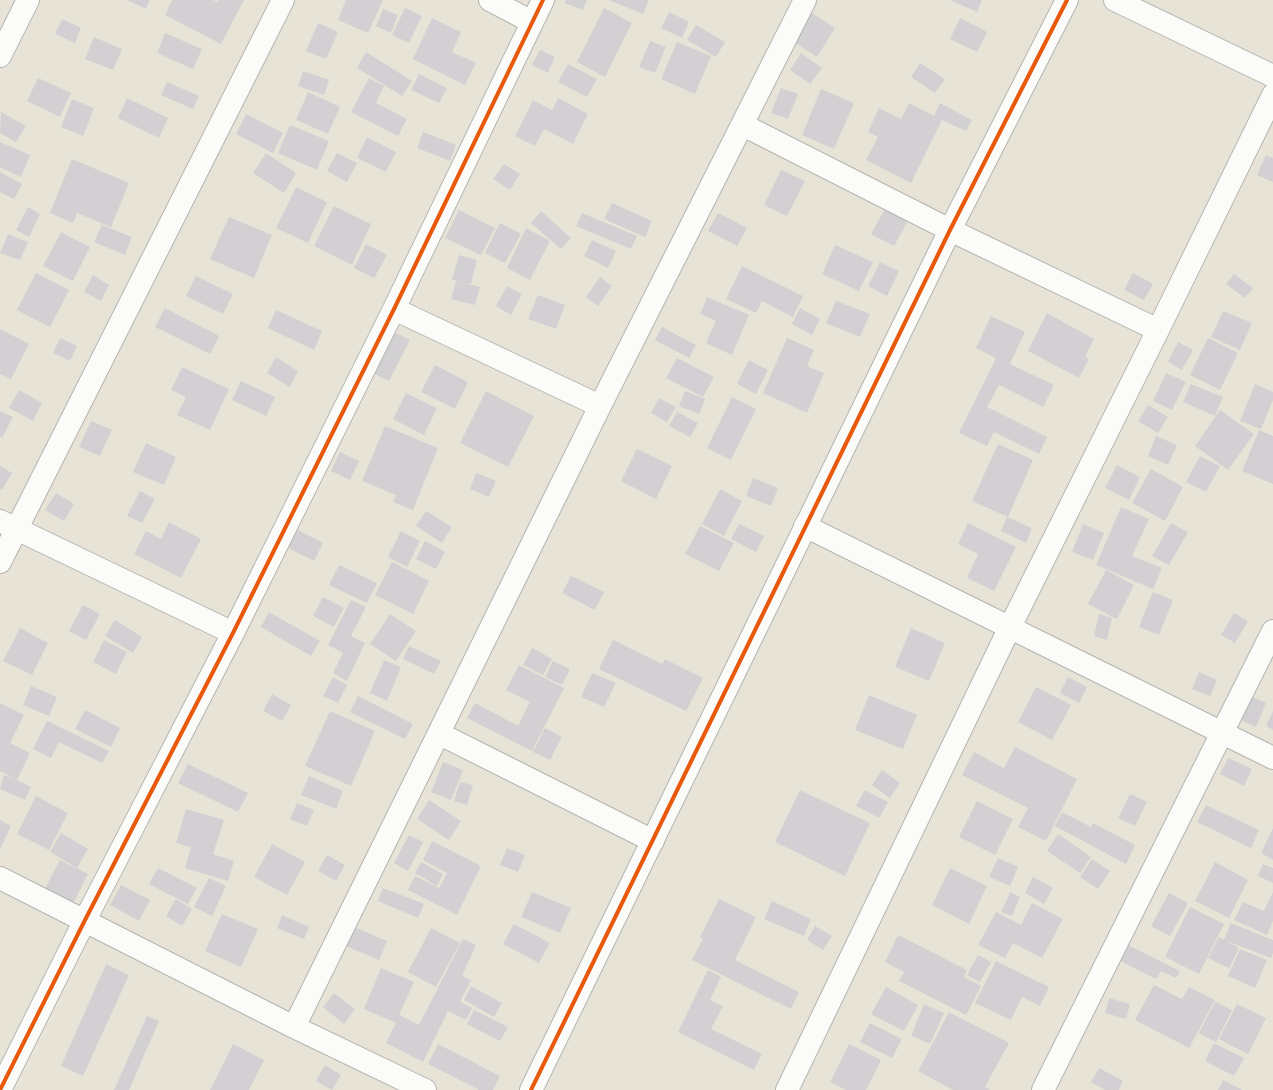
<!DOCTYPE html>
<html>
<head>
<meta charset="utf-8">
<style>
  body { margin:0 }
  canvas { display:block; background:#e7e4d7 }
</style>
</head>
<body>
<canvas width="1273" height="1090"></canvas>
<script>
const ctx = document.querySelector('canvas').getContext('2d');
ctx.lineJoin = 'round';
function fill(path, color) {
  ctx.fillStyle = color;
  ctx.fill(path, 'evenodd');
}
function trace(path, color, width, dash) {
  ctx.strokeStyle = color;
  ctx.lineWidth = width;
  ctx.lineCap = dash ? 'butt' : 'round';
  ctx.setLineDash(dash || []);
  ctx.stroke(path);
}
fill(new Path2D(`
  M 127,0 L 150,0 L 146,9 Z
  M 172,0 L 213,0 L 217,2 L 219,0 L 244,0 L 221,44 L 165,15 Z
  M 346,0 L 383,0 L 368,33 L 338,20 Z
  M 566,0 L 587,0 L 583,10 L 565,3 Z
  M 609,0 L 649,0 L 643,14 Z
  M 950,0 L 982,0 L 977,12 Z
  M 405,8 L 422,16 L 409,43 L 392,35 Z
  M 604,8 L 632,23 L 605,77 L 577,62 Z
  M 383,9 L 398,15 L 391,33 L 376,26 Z
  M 669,12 L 689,22 L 682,38 L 661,28 Z
  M 812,13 L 835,28 L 817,57 L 794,42 Z
  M 432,18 L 461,32 L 452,52 L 476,63 L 465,85 L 413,59 Z
  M 960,18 L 987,32 L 977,52 L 950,39 Z
  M 62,19 L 81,28 L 75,43 L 55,34 Z
  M 318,23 L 338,32 L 326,59 L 306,51 Z
  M 696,25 L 725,42 L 716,57 L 687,40 Z
  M 165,33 L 202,49 L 193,69 L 157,53 Z
  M 94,37 L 122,49 L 113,70 L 85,59 Z
  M 650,41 L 666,47 L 655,73 L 639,67 Z
  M 677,42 L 711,56 L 695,94 L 661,79 Z
  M 540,50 L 555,57 L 548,73 L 532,65 Z
  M 366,52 L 412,81 L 402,96 L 357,68 Z
  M 801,53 L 822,68 L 810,84 L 790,70 Z
  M 920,63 L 945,79 L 935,93 L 911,77 Z
  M 568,64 L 597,79 L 587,97 L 558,82 Z
  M 303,71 L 329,80 L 324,95 L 298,86 Z
  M 419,74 L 447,88 L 439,103 L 411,90 Z
  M 38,78 L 71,93 L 60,117 L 27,101 Z
  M 369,78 L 384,86 L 376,103 L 407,119 L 398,136 L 351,112 Z
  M 167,82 L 199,96 L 193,109 L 161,95 Z
  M 781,88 L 798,94 L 788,119 L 771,113 Z
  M 821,89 L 854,103 L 834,149 L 802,135 Z
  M 308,92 L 340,107 L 328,134 L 296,120 Z
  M 127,98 L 168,118 L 159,138 L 118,118 Z
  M 558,98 L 588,114 L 573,144 L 544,129 L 535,146 L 515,136 L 533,100 L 552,110 Z
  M 72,99 L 94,108 L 83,136 L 61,127 Z
  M 909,103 L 934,116 L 940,103 L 972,120 L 966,131 L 942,120 L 911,183 L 866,160 L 878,137 L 868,132 L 879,108 L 901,119 Z
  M 1,112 L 26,126 L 16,142 L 0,133 Z
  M 246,114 L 283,133 L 273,153 L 236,134 Z
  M 290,125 L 329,141 L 317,170 L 278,153 Z
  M 423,132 L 456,145 L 450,161 L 417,148 Z
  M 367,137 L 396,152 L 386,172 L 357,158 Z
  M 0,142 L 30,155 L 21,177 L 0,167 Z
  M 266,153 L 296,173 L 284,193 L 253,173 Z
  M 337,153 L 357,163 L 347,182 L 327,171 Z
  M 1266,155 L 1273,158 L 1273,182 L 1257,175 Z
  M 72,159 L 129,183 L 111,227 L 77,213 L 73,223 L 50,213 Z
  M 504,164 L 520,174 L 510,190 L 493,179 Z
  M 781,170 L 805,181 L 787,216 L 764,205 Z
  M 0,172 L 22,184 L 14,199 L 0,192 Z
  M 296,187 L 327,202 L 308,243 L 276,228 Z
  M 612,203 L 652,221 L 645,237 L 604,219 Z
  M 334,206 L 371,224 L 352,265 L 314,246 Z
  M 28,207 L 40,214 L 29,237 L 16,230 Z
  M 886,207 L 909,219 L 894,246 L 871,234 Z
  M 459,210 L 495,228 L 481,255 L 445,238 Z
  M 541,211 L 571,238 L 561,249 L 531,223 Z
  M 582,213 L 637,236 L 631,249 L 576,226 Z
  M 718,213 L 747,228 L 737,246 L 708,231 Z
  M 229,217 L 272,235 L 254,278 L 210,259 Z
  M 500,223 L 521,234 L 505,263 L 485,253 Z
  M 102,225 L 132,237 L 125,255 L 94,242 Z
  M 526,228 L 550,241 L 530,280 L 507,268 Z
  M 61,232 L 90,247 L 73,281 L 43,266 Z
  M 8,234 L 28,242 L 20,260 L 0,253 Z
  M 592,240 L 616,251 L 608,268 L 584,256 Z
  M 366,244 L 387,255 L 374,278 L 354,268 Z
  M 835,245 L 873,262 L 859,291 L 822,274 Z
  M 459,255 L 477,260 L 471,284 L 452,280 Z
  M 880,262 L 899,271 L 887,296 L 868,286 Z
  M 742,266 L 803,296 L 793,317 L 762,301 L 756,313 L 726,299 Z
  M 36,273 L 69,290 L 50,327 L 17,310 Z
  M 1133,273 L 1153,284 L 1144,300 L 1124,290 Z
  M 1234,274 L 1253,288 L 1245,298 L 1226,284 Z
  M 93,275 L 109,285 L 101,301 L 84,292 Z
  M 196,276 L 233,294 L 223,314 L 186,296 Z
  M 600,277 L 612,286 L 598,306 L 586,297 Z
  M 456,281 L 480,287 L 475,305 L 451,299 Z
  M 507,286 L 522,294 L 511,315 L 496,306 Z
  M 538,295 L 565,305 L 556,329 L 528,319 Z
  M 707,297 L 749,315 L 732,355 L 706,343 L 716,321 L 700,314 Z
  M 836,301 L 870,314 L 860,337 L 826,323 Z
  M 165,308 L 219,336 L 210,354 L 155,327 Z
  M 800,308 L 820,319 L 812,335 L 792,324 Z
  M 276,310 L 322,331 L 314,350 L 268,328 Z
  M 1223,311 L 1252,323 L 1240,350 L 1211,337 Z
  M 1047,313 L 1094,339 L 1085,357 L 1089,359 L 1079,378 L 1028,351 Z
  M 991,316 L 1025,332 L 1010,364 L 1054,385 L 1043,407 L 999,385 L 987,407 L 1047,437 L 1039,454 L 994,432 L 987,446 L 959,433 L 996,358 L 976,348 Z
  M 384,327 L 410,340 L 389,381 L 364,369 Z
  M 662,327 L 696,345 L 689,358 L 655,340 Z
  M 0,329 L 29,344 L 11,379 L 0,374 Z
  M 60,338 L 77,346 L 70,361 L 53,353 Z
  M 787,338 L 814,350 L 807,366 L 824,373 L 807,413 L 763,393 Z
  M 1208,338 L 1238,353 L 1220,390 L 1190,375 Z
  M 1178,342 L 1193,350 L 1182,370 L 1168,362 Z
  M 276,357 L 298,371 L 290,387 L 267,373 Z
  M 677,358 L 714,377 L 703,397 L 666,378 Z
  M 749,360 L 768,370 L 756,394 L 737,384 Z
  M 435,365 L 468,382 L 455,409 L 421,392 Z
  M 182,367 L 229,389 L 210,430 L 177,415 L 186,397 L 171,390 Z
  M 1166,373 L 1186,382 L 1172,410 L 1153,401 Z
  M 241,381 L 275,397 L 266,416 L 232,400 Z
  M 1191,384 L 1223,397 L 1215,416 L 1183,402 Z
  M 1255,384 L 1273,392 L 1273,400 L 1261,429 L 1240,421 Z
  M 19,390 L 42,403 L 33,421 L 9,408 Z
  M 486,391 L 534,416 L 508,467 L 460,443 Z
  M 685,391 L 705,399 L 699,414 L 679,406 Z
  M 406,393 L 437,408 L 424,435 L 393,419 Z
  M 732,397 L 756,409 L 731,460 L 707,448 Z
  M 659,398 L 676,407 L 667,422 L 651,413 Z
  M 1148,405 L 1168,417 L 1158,433 L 1138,421 Z
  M 1220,410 L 1254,434 L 1228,470 L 1195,446 Z
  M 0,411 L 13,417 L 2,438 L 0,437 Z
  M 677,412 L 698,423 L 690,437 L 669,426 Z
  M 91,421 L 112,430 L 100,456 L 79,447 Z
  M 385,426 L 438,448 L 413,510 L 393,502 L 396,495 L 362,481 Z
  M 1259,430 L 1273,436 L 1273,484 L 1242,471 Z
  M 1156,436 L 1177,445 L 1168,465 L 1148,456 Z
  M 146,443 L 176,457 L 164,485 L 133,472 Z
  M 998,444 L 1033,460 L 1008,517 L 972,501 Z
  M 637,449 L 672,466 L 656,499 L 621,481 Z
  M 340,452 L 359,461 L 350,480 L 331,471 Z
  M 1200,456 L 1220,466 L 1206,492 L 1186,482 Z
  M 1117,465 L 1140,477 L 1129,500 L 1105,488 Z
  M 0,466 L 12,473 L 2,490 L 0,489 Z
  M 1151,469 L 1183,487 L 1165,521 L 1132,503 Z
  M 476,473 L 496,481 L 489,497 L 470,489 Z
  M 753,478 L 778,488 L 771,506 L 746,496 Z
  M 720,489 L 742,501 L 724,536 L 702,524 Z
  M 140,491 L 155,499 L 142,523 L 127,516 Z
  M 56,493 L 74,504 L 64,521 L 45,510 Z
  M 1121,507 L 1149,519 L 1132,556 L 1162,568 L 1153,589 L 1096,565 Z
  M 426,511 L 452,527 L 442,543 L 416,526 Z
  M 1007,517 L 1032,528 L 1026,543 L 1001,531 Z
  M 169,522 L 201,539 L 181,578 L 134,554 L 146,531 L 161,539 Z
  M 968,523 L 1016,547 L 994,591 L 967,578 L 978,554 L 958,544 Z
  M 1171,523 L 1188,532 L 1169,565 L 1152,556 Z
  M 739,524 L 764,536 L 756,552 L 731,539 Z
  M 1083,524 L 1104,533 L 1093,560 L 1072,552 Z
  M 700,526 L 734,543 L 719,571 L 685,554 Z
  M 298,530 L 323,543 L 314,561 L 288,548 Z
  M 401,531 L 420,541 L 407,567 L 388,557 Z
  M 425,541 L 445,552 L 436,569 L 416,559 Z
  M 392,562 L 429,581 L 413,614 L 375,595 Z
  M 339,565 L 377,583 L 367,603 L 329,585 Z
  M 1106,570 L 1134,585 L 1117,619 L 1088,604 Z
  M 571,576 L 604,592 L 595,610 L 562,593 Z
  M 1153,592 L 1173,600 L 1159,635 L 1139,627 Z
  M 323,597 L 344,608 L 334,627 L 313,616 Z
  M 351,600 L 366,607 L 351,636 L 365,643 L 347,681 L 333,673 L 343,653 L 328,645 Z
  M 83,605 L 100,614 L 86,640 L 69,631 Z
  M 269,612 L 320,641 L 311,656 L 261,627 Z
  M 1234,613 L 1248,621 L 1235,643 L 1221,635 Z
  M 390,614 L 416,631 L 396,661 L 370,644 Z
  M 1099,614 L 1112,618 L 1107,640 L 1094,636 Z
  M 115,620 L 142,637 L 133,653 L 105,636 Z
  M 20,628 L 48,643 L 32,675 L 3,661 Z
  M 911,628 L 945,643 L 929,681 L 895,667 Z
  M 104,640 L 127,652 L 116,674 L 93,662 Z
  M 613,640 L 662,664 L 665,659 L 703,678 L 686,711 L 599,669 Z
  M 409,646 L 441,661 L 434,674 L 403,659 Z
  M 532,648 L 552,659 L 543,675 L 523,665 Z
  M 384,660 L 401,667 L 387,701 L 370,693 Z
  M 553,661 L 570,669 L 562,685 L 545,677 Z
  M 519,665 L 564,688 L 532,751 L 467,718 L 475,703 L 518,726 L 530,702 L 506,690 Z
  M 1199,672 L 1217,680 L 1210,696 L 1192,689 Z
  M 592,673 L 616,683 L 604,707 L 581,697 Z
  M 333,677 L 347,685 L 338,703 L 323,696 Z
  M 1068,677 L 1087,687 L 1079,703 L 1060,693 Z
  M 31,686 L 57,697 L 49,716 L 23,705 Z
  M 1036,687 L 1071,705 L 1052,740 L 1018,722 Z
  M 1243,693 L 1266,703 L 1256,727 L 1233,717 Z
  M 272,694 L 291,705 L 282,721 L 263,711 Z
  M 869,695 L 917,715 L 903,749 L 855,730 Z
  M 358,696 L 413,724 L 405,739 L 350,712 Z
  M 0,703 L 24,715 L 10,743 L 30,753 L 17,780 L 31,787 L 25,800 L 0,789 L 4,775 L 14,778 L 0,771 Z
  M 85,710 L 120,728 L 111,747 L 75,729 Z
  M 330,711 L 375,731 L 351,786 L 305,766 Z
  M 1273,711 L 1273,730 L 1266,726 Z
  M 47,721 L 109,751 L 102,763 L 59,742 L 51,758 L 33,749 Z
  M 545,728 L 562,737 L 550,760 L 533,752 Z
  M 1015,747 L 1077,779 L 1046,841 L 1018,827 L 1028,808 L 962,775 L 974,752 L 1004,768 Z
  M 1228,758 L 1252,769 L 1244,786 L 1220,774 Z
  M 443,762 L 463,770 L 451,800 L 431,792 Z
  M 188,764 L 248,793 L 238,812 L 178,783 Z
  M 882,770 L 900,783 L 890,798 L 872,785 Z
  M 309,776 L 343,791 L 336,809 L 301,795 Z
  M 460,782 L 473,785 L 467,805 L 454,801 Z
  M 800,790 L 870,823 L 845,876 L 775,842 Z
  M 865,790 L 888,802 L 879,818 L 856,806 Z
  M 1130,794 L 1147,802 L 1135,826 L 1118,818 Z
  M 36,796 L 68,813 L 49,850 L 17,834 Z
  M 429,800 L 461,821 L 449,840 L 417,819 Z
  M 977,801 L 1013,819 L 995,855 L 959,837 Z
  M 297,803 L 314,810 L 307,826 L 290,819 Z
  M 1206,805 L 1259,830 L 1251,848 L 1197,822 Z
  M 186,809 L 224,820 L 213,854 L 234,861 L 228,881 L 185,868 L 191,847 L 176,843 Z
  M 1062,812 L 1091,827 L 1093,823 L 1135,845 L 1126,864 L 1055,826 Z
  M 0,820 L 11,826 L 0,849 Z
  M 1273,828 L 1273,860 L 1261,853 Z
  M 61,833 L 88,849 L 77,868 L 50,852 Z
  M 1058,834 L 1091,857 L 1080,873 L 1047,851 Z
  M 409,835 L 423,842 L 408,871 L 394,863 Z
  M 432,841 L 481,866 L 457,915 L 408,890 L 415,876 L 439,888 L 447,873 L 423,860 Z
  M 272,844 L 305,862 L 287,895 L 254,877 Z
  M 507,848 L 525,855 L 518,872 L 500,865 Z
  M 327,855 L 345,865 L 336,881 L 318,871 Z
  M 998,858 L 1018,867 L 1010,886 L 989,877 Z
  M 1092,859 L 1110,871 L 1098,889 L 1080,877 Z
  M 60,860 L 88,874 L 71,908 L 42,894 Z
  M 421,862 L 443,874 L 437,886 L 415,873 Z
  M 1215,862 L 1248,880 L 1229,918 L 1195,901 Z
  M 1263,864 L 1273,868 L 1273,883 L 1258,876 Z
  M 158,868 L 197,888 L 188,904 L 149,884 Z
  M 950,868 L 987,886 L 969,924 L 932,905 Z
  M 1033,877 L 1053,888 L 1044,904 L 1025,893 Z
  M 209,878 L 226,886 L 212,916 L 194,907 Z
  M 121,885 L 150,900 L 139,921 L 110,905 Z
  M 383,888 L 424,904 L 418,918 L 378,901 Z
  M 532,892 L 571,908 L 560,933 L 521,917 Z
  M 1010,892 L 1020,897 L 1012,916 L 1001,912 Z
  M 1273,892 L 1273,921 L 1267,935 L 1234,920 L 1243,902 L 1264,911 Z
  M 1169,893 L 1188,903 L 1170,936 L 1151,926 Z
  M 176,899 L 192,909 L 182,926 L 166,916 Z
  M 719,899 L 756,917 L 735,960 L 799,992 L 791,1009 L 692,960 L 703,938 L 700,937 Z
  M 772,901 L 811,919 L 804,936 L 764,919 Z
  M 1032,903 L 1063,919 L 1042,958 L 1013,943 L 1005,958 L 978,945 L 996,912 L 1021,925 Z
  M 1190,907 L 1224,924 L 1199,974 L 1165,957 Z
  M 222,914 L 258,929 L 241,967 L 205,951 Z
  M 282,915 L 309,927 L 304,939 L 277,928 Z
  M 1231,923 L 1273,940 L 1273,953 L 1271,958 L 1224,940 Z
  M 514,924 L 550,943 L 539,963 L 503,944 Z
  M 349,925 L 387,941 L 379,960 L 341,944 Z
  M 815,926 L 832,936 L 823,950 L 807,940 Z
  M 431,928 L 460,943 L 436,987 L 408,972 Z
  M 898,935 L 967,970 L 964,977 L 981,986 L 966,1015 L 899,981 L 904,972 L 885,962 Z
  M 1219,937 L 1239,948 L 1229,968 L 1208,958 Z
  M 463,939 L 476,945 L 462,976 L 471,980 L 460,1002 L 472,1008 L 466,1020 L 448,1011 L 423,1062 L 386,1043 L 396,1023 L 364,1009 L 381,968 L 414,982 L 399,1015 L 419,1025 Z
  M 1120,941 L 1180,971 L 1176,978 L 1161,971 L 1156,979 L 1112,957 Z
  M 1240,949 L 1267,960 L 1255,988 L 1228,976 Z
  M 978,955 L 991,962 L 980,982 L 967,975 Z
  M 996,961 L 1049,987 L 1040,1006 L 1022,997 L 1011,1020 L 975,1003 Z
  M 106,964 L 129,975 L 83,1076 L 61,1066 Z
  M 708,970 L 721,977 L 710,1000 L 723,1006 L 711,1029 L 762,1054 L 754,1070 L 678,1032 Z
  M 1154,985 L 1182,999 L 1189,987 L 1215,1000 L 1189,1048 L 1135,1020 Z
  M 471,986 L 502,1003 L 494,1017 L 464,1000 Z
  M 886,987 L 918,1005 L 904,1031 L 871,1014 Z
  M 334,993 L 355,1009 L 344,1024 L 323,1007 Z
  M 1109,998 L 1130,1004 L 1126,1019 L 1105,1013 Z
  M 1215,1002 L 1232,1010 L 1216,1042 L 1199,1033 Z
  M 924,1004 L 944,1013 L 930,1044 L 911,1036 Z
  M 1237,1004 L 1266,1018 L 1248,1054 L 1219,1039 Z
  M 474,1010 L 508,1027 L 500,1041 L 467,1024 Z
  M 949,1012 L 1009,1043 L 985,1087 L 990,1090 L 953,1090 L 918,1071 Z
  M 147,1016 L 159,1021 L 129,1090 L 114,1090 Z
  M 870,1023 L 902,1039 L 892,1058 L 860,1042 Z
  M 1214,1043 L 1244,1058 L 1234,1076 L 1205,1061 Z
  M 233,1044 L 264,1060 L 249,1090 L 210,1090 Z
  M 438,1044 L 500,1076 L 493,1090 L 479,1090 L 428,1064 Z
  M 849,1044 L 881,1060 L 866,1090 L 846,1090 L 830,1082 Z
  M 325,1065 L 341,1075 L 332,1090 L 316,1081 Z
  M 1099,1068 L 1123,1081 L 1119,1090 L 1105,1090 L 1091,1082 Z
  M 1223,1080 L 1243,1090 L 1218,1090 Z`), '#d2d0d2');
const minor = new Path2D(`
  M 490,0 L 532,22
  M 1115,0 L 1273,76
  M 0,56 L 28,0
  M 743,125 L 950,230 L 1158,330
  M 394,309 L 600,406
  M 0,521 L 233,633
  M 805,526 L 1273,758
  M 0,562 L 283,0
  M 440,734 L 653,841
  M 0,878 L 294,1027 L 425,1090
  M 294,1027 L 600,406 L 805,0
  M 0,1090 L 84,922 L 233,633 L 394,309 L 543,0
  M 531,1090 L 950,230 L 1067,0
  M 787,1090 L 1010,627 L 1158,330 L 1273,95
  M 1043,1090 L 1273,631`);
trace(minor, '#b4b4b0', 24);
trace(minor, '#fbfbf9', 22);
trace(new Path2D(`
  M 0,1090 L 84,922 L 233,633 L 394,309 L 543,0
  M 531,1090 L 950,230 L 1067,0`), '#e8590c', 4);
</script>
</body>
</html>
